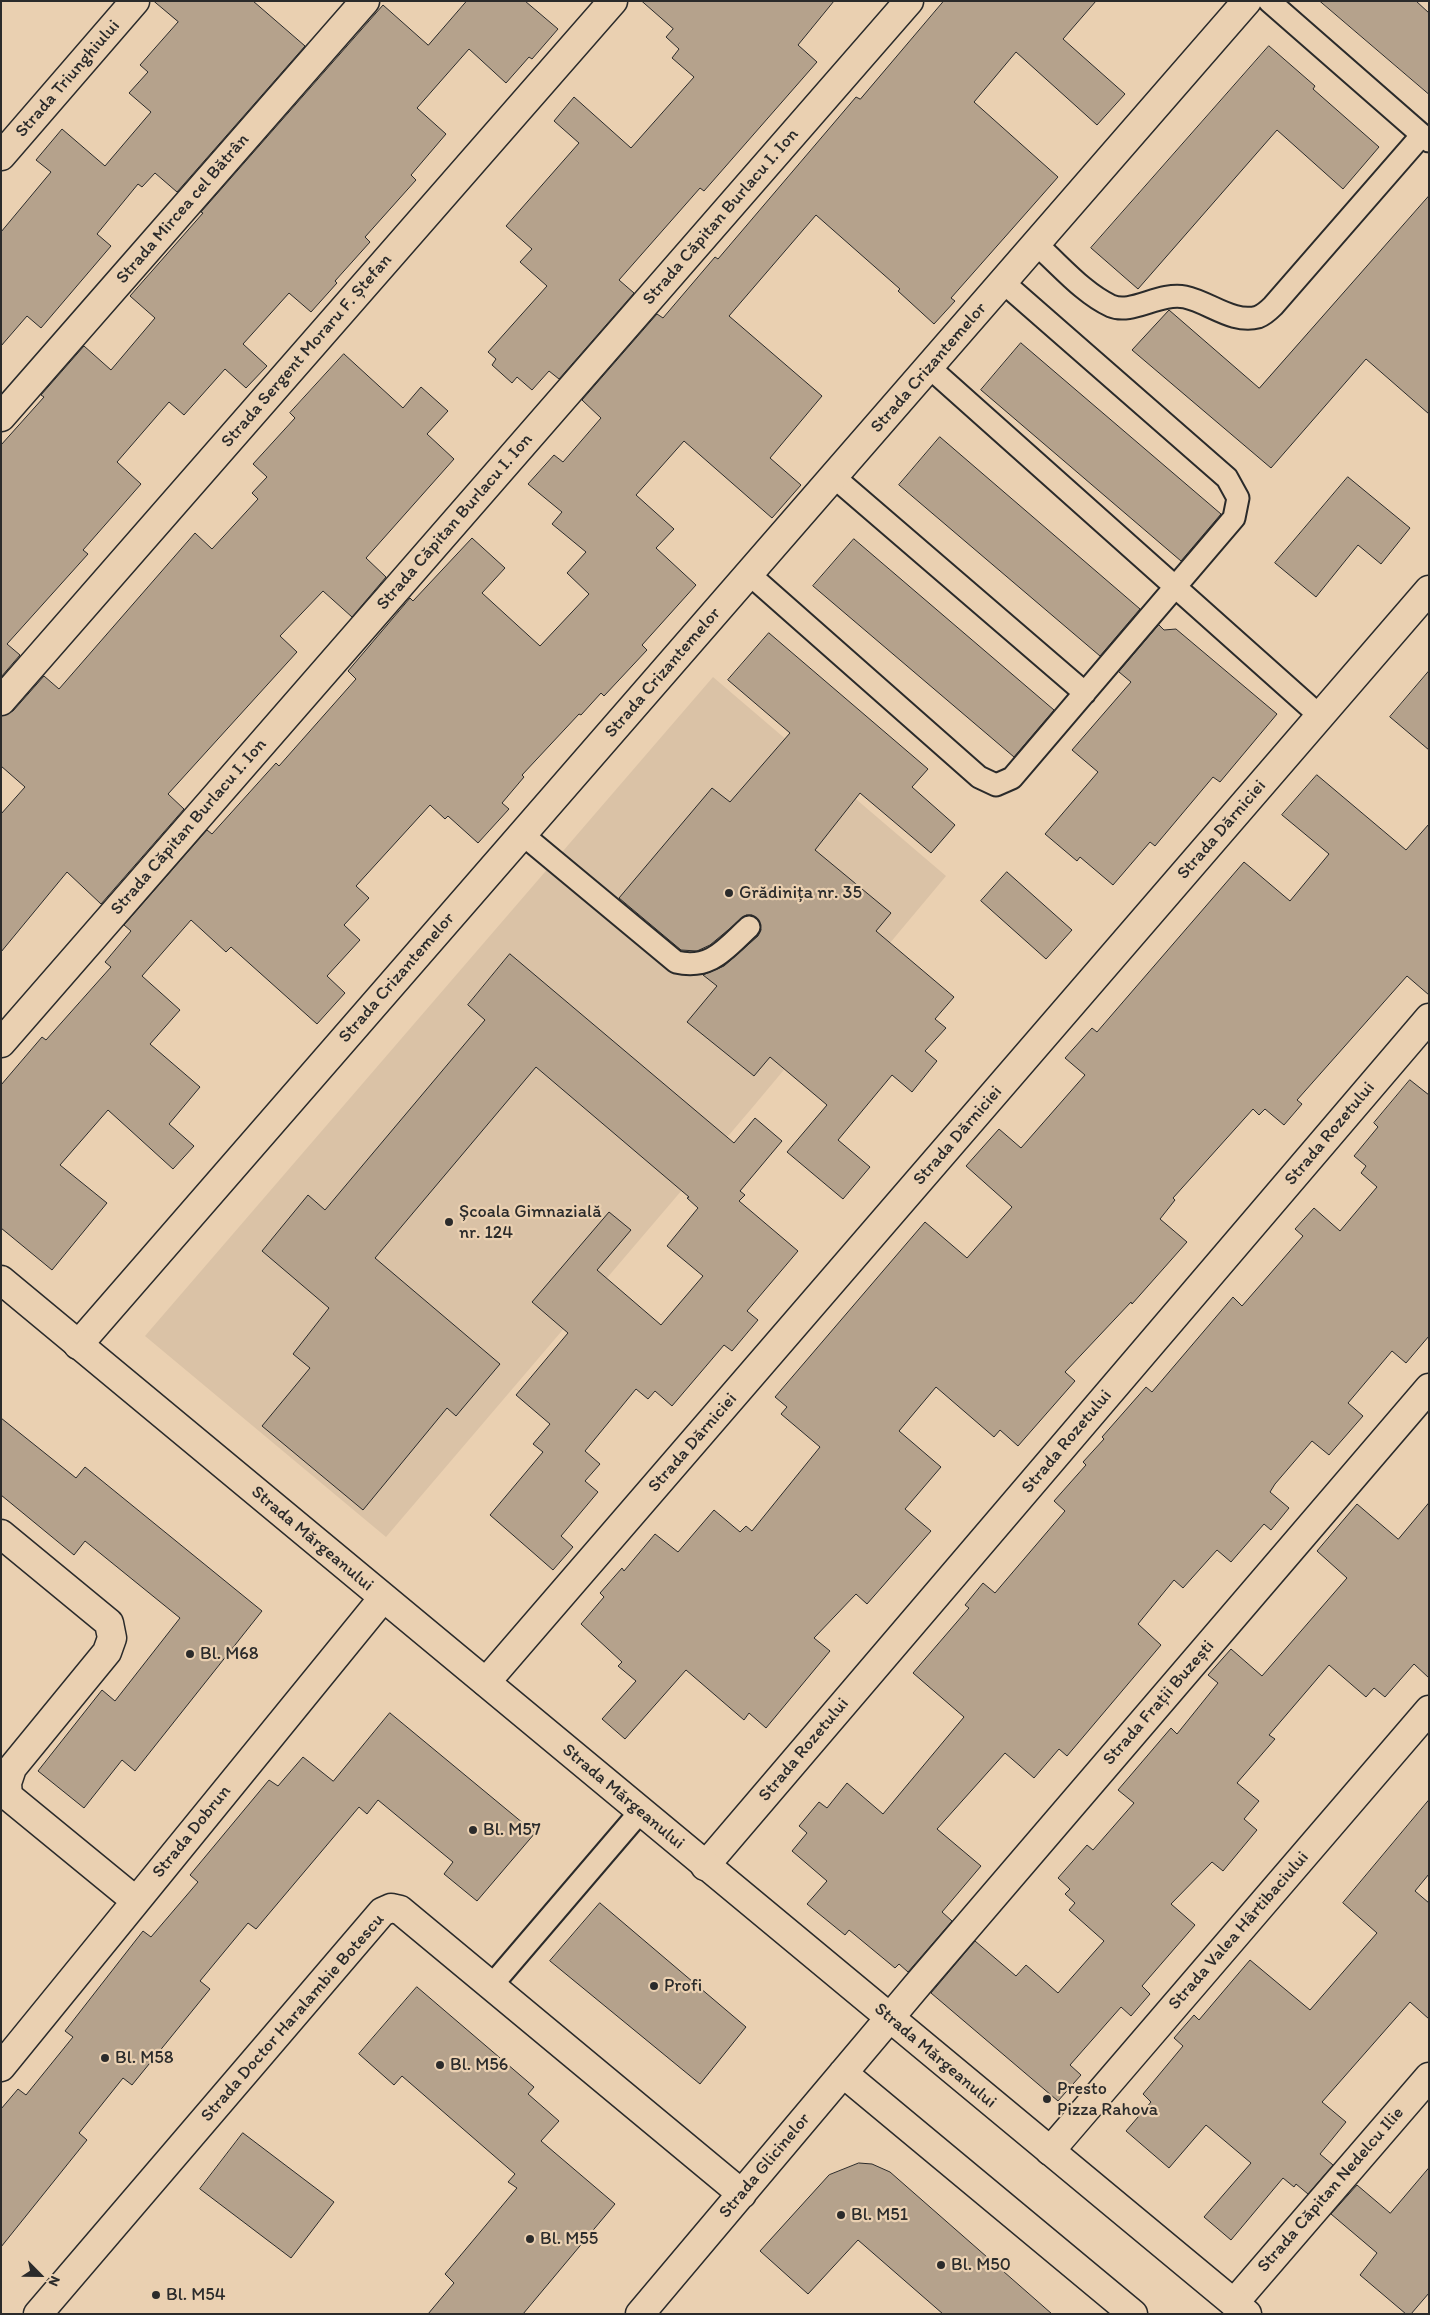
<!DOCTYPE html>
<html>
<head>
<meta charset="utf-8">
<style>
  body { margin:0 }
  #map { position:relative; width:1430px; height:2315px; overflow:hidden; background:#ead0b1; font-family:Itim,sans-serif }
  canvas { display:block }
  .frame { position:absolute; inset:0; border:2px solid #2b2b2b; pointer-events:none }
  .north { position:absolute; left:15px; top:2250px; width:50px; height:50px; -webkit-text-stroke:4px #ead0b1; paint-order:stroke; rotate:113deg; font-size:14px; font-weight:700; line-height:20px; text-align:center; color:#2b2b2b }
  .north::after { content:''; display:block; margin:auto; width:18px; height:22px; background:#2b2b2b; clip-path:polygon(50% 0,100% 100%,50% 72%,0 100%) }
</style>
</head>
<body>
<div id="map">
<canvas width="1430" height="2315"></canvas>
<div class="frame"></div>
<div class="north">N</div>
</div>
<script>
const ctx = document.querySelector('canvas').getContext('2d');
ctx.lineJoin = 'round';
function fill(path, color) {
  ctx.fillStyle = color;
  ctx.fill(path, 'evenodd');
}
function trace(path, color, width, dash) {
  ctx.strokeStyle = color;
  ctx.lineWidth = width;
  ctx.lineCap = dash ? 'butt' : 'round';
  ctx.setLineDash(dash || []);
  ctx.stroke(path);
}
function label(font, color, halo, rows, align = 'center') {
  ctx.font = font + ' Itim,sans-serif';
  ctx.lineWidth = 4.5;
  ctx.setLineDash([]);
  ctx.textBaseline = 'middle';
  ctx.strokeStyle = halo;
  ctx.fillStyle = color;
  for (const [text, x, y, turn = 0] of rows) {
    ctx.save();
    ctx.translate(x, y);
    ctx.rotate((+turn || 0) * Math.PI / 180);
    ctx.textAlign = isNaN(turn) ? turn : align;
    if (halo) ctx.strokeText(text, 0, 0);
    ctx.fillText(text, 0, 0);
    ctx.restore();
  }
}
fill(new Path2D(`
  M 713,677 L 946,876 L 752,1108 L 386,1537 L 145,1336 Z`), '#dac2a6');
const building = new Path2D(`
  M 154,1 L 253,1 L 305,46 L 177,192 L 155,173 L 142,187 L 138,184 L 97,234 L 111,246 L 41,328 L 27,316 L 1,346 L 1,232 L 51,172 L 36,160 L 62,129 L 105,166 L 151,112 L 129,93 L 148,72 L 140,65 L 178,22 Z
  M 467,1 L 525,1 L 558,29 L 532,59 L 529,57 L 506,83 L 469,49 L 417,108 L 446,134 L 411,175 L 416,180 L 365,237 L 370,242 L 335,281 L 337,283 L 311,312 L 289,293 L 243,344 L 267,366 L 246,388 L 225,369 L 184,415 L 169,402 L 117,462 L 141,484 L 83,550 L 88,554 L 7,644 L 20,655 L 1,677 L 1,445 L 44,397 L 41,395 L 84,346 L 111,370 L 155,318 L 130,296 L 203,213 L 201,212 L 383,5 L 428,45 Z
  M 642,1 L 834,1 L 798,45 L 817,62 L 704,191 L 700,188 L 619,280 L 634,293 L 559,379 L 549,371 L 532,390 L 517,377 L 512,383 L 492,365 L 496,359 L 488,352 L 547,286 L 520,262 L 532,249 L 506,226 L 579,143 L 554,121 L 574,97 L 631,148 L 694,77 L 672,58 L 679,49 L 666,37 L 673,29 Z
  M 944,1 L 1096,1 L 1063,39 L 1125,94 L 1097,125 L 1016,52 L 974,102 L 1058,177 L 951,298 L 955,301 L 934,324 L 898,291 L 900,289 L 816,215 L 729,316 L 822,396 L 770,458 L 801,485 L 772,518 L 684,441 L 636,495 L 674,529 L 656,548 L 696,585 L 642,645 L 647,650 L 604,696 L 601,693 L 581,715 L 579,714 L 522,775 L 524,777 L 502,803 L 509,809 L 478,843 L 448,816 L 445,819 L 430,805 L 356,886 L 369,898 L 344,925 L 360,940 L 327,976 L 345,993 L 317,1024 L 231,947 L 226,952 L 191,920 L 142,976 L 180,1010 L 150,1044 L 200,1087 L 169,1124 L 194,1146 L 173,1169 L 108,1110 L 60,1165 L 107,1203 L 52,1270 L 1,1228 L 1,1085 L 42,1037 L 46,1040 L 111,967 L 105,962 L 131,931 L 124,925 L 207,830 L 212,834 L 276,763 L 279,766 L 356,679 L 348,671 L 410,598 L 413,601 L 472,538 L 505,568 L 482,593 L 540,646 L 589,594 L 567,573 L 586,552 L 552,524 L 562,512 L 528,484 L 554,455 L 563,462 L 601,418 L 582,400 L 657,314 L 663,318 L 715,257 L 718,259 L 856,97 L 860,99 Z
  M 1320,1 L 1416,1 L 1429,13 L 1429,94 Z
  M 1269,46 L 1315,86 L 1313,89 L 1379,147 L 1343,189 L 1277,130 L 1138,289 L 1091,248 Z
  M 1429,196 L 1429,414 L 1366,359 L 1271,468 L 1132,350 L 1169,310 L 1259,388 Z
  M 1021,343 L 1221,514 L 1181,561 L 981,390 Z
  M 344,354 L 403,408 L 421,387 L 448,411 L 427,434 L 454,459 L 366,558 L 386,577 L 352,617 L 323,591 L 280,636 L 297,652 L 168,794 L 184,809 L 101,904 L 67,872 L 1,952 L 1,814 L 25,787 L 1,766 L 1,716 L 13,711 L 44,676 L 59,689 L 195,533 L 212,549 L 258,499 L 252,493 L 267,477 L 253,464 L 295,418 L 290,413 Z
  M 940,437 L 1140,609 L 1100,656 L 899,485 Z
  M 1348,477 L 1410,528 L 1381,564 L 1358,545 L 1316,597 L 1275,563 Z
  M 854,539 L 1054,710 L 1014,757 L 813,586 Z
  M 1159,625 L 1164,630 L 1176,629 L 1277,714 L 1220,782 L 1213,777 L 1155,846 L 1150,842 L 1113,885 L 1080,857 L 1077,861 L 1045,834 L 1098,772 L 1072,750 L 1131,682 L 1119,672 Z
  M 769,633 L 928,769 L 912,787 L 955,825 L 931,853 L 860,793 L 815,850 L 891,913 L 876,931 L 954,997 L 935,1019 L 946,1028 L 925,1051 L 937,1061 L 912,1092 L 892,1075 L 838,1140 L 870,1167 L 843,1199 L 787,1152 L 827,1105 L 770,1057 L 754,1076 L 687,1022 L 717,986 L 703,975 L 724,966 L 758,936 L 761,930 L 758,919 L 752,915 L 746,915 L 710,945 L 697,951 L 681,950 L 619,898 L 712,788 L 730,802 L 790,733 L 728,680 Z
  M 1429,671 L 1429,750 L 1390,717 Z
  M 1317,775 L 1406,850 L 1429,824 L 1429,995 L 1407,976 L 1297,1100 L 1302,1104 L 1284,1125 L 1265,1109 L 1259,1115 L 1253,1109 L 1173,1198 L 1175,1200 L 1160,1219 L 1187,1242 L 1132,1304 L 1131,1302 L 1065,1372 L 1075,1381 L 1018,1446 L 1000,1430 L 994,1437 L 936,1387 L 899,1431 L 941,1467 L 905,1509 L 931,1531 L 867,1604 L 856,1594 L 814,1638 L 830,1651 L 766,1728 L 749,1713 L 744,1720 L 686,1670 L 625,1739 L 602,1719 L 636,1681 L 618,1666 L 622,1662 L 581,1624 L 604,1597 L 600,1593 L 622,1568 L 624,1571 L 655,1534 L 678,1552 L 714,1510 L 740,1532 L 746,1526 L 752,1531 L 820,1447 L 781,1414 L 787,1407 L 775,1397 L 925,1222 L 967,1258 L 1012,1207 L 966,1166 L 999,1129 L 1021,1148 L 1085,1075 L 1065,1058 L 1092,1028 L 1097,1032 L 1244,862 L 1290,901 L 1329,854 L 1282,815 Z
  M 1007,872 L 1072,930 L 1046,959 L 981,901 Z
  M 510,954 L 734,1143 L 755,1118 L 782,1141 L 740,1191 L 745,1195 L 739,1201 L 798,1251 L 747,1311 L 758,1320 L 732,1351 L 724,1345 L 672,1406 L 655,1391 L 648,1399 L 636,1389 L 585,1451 L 600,1464 L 585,1481 L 598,1492 L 561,1536 L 573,1547 L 553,1570 L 490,1515 L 543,1452 L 533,1444 L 550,1424 L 516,1395 L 568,1333 L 532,1302 L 609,1212 L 631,1230 L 597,1270 L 661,1325 L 703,1276 L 667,1246 L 698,1208 L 687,1198 L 689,1197 L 536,1067 L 375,1258 L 500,1364 L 456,1416 L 447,1408 L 363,1510 L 262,1426 L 310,1368 L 293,1354 L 329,1308 L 262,1251 L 308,1195 L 325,1210 L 485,1020 L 468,1005 Z
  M 1410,1080 L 1429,1095 L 1429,1336 L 1406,1363 L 1392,1351 L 1348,1403 L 1363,1416 L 1329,1455 L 1312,1441 L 1275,1484 L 1270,1492 L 1289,1508 L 1271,1530 L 1264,1524 L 1231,1562 L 1217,1550 L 1183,1588 L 1174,1580 L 1138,1624 L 1161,1645 L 1067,1756 L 1059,1749 L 1034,1778 L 1005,1753 L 937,1829 L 981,1866 L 942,1912 L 952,1921 L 908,1972 L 899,1964 L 895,1968 L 849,1930 L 845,1935 L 807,1904 L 827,1881 L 792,1851 L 807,1833 L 799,1826 L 819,1802 L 827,1808 L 847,1783 L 883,1814 L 964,1717 L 913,1673 L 969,1608 L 965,1605 L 983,1583 L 995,1593 L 1065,1511 L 1054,1501 L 1086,1465 L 1083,1462 L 1104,1439 L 1102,1437 L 1146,1387 L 1152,1392 L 1233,1297 L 1242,1306 L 1303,1236 L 1295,1229 L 1314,1208 L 1340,1231 L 1377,1187 L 1361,1173 L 1366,1166 L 1354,1156 L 1378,1127 L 1374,1123 Z
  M 1,1418 L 76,1478 L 85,1467 L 262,1611 L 135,1771 L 122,1760 L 84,1808 L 38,1771 L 102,1690 L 115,1701 L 180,1618 L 85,1541 L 74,1555 L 1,1495 Z
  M 1429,1503 L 1429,1678 L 1414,1664 L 1385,1697 L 1374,1688 L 1366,1697 L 1329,1665 L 1269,1735 L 1275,1739 L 1237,1783 L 1259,1801 L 1244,1819 L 1257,1830 L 1223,1871 L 1212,1862 L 1171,1904 L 1195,1925 L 1142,1986 L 1150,1994 L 1131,2016 L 1121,2007 L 1070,2065 L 1081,2075 L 1058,2101 L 931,1993 L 975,1941 L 1016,1976 L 1026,1965 L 1058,1993 L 1104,1941 L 1069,1910 L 1075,1903 L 1065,1894 L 1070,1889 L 1058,1878 L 1087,1845 L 1093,1850 L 1134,1803 L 1118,1790 L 1171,1728 L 1177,1734 L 1218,1683 L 1208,1675 L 1231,1649 L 1262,1676 L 1347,1578 L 1317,1551 L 1357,1504 L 1398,1539 Z
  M 390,1713 L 535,1833 L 477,1901 L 444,1874 L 453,1862 L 378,1800 L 367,1814 L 359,1807 L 256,1929 L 248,1923 L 200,1981 L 210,1989 L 132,2085 L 123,2078 L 79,2133 L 87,2140 L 1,2247 L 1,2109 L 18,2089 L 26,2095 L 73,2037 L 65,2031 L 143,1931 L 151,1937 L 198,1882 L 190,1875 L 269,1780 L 278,1786 L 303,1757 L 333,1781 Z
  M 1429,1800 L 1429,1874 L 1415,1891 L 1429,1903 L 1429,2019 L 1410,2002 L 1322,2102 L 1346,2122 L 1320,2154 L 1333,2165 L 1308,2194 L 1296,2184 L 1294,2187 L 1283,2178 L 1231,2240 L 1204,2217 L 1251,2163 L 1206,2125 L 1169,2168 L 1126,2131 L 1151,2102 L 1143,2094 L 1183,2046 L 1174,2038 L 1194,2015 L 1199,2020 L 1250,1960 L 1310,2010 L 1377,1933 L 1343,1903 Z
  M 600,1903 L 746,2027 L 700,2084 L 550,1961 Z
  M 417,1987 L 534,2087 L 528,2094 L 559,2121 L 541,2141 L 615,2204 L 523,2314 L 428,2314 L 454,2283 L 445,2274 L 517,2188 L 508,2182 L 515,2174 L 402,2076 L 394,2085 L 359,2054 Z
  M 243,2133 L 334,2202 L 291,2258 L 200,2189 Z
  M 859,2163 L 872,2164 L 890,2172 L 1052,2314 L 943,2314 L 858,2240 L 808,2294 L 760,2251 L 829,2175 Z
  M 1429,2168 L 1429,2293 L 1411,2314 L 1406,2314 L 1360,2275 L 1377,2253 L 1331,2214 L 1357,2185 L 1390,2213 Z`);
fill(building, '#b5a28c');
trace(building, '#2b2b2b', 1);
const service = new Path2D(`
  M 1269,1 L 1429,141
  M 1037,245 C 1060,265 1083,293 1111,306 C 1132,315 1159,292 1185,297 C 1209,302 1233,324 1258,317 C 1263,315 1269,310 1273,306 L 1422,135
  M 930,368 L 1320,716
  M 834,477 L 1085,693
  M 749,574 L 979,777 L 996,785 L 1012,778 L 1234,518 L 1238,498 L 1227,478 L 1004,283
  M 522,834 L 676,962 C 711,970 725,949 749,927
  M 492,1985 L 640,1812`);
const minor = new Path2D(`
  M 1,156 L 135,1
  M 1,417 L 365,1
  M 1,701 L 613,1
  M 1,1043 L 909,1
  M 78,1345 L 1247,1
  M 1,1534 L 109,1623 L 112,1638 L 107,1652 L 12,1768 L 7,1783 L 8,1796 L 136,1901
  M 486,1682 L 1429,590
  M 705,1866 L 1429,1018
  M 1,2067 L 383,1598
  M 843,2073 L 1133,2314
  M 1050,2151 L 1429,1710
  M 1234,2303 L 1429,2077
  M 38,2314 L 382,1912 L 391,1908 L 400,1910 L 742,2194
  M 640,2314 L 919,1983 L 1429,1388`);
const tertiary = new Path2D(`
  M 1,1280 L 1247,2314`);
trace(service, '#2b2b2b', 25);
trace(minor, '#2b2b2b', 31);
trace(tertiary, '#2b2b2b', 31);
trace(service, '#ead0b1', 21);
trace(minor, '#ead0b1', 28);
trace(tertiary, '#ead0b1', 28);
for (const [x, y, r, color] of [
  [729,893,5,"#2b2b2b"],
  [449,1222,5,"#2b2b2b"],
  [190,1654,5,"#2b2b2b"],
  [473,1830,5,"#2b2b2b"],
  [654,1986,5,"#2b2b2b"],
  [105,2058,5,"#2b2b2b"],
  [440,2065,5,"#2b2b2b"],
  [1047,2099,5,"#2b2b2b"],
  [841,2215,5,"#2b2b2b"],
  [530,2239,5,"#2b2b2b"],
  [941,2265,5,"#2b2b2b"],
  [156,2295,5,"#2b2b2b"]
]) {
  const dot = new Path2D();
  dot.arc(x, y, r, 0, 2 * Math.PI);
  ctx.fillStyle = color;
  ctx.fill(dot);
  trace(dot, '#ead0b1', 2);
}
label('18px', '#2b2b2b', '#ead0b1', [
  ["Strada Triunghiului",68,79,-49],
  ["Strada Mircea cel Bătrân",183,209,-49],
  ["Strada Căpitan Burlacu I. Ion",721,217,-49],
  ["Strada Sergent Moraru F. Ștefan",307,351,-49],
  ["Strada Crizantemelor",929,368,-49],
  ["Strada Căpitan Burlacu I. Ion",455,522,-49],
  ["Strada Crizantemelor",663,673,-49],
  ["Strada Căpitan Burlacu I. Ion",189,827,-49],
  ["Strada Dărniciei",1222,830,-49],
  ["Strada Crizantemelor",397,978,-49],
  ["Strada Rozetului",1330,1134,-50],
  ["Strada Dărniciei",958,1136,-49],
  ["Strada Rozetului",1067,1442,-50],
  ["Strada Dărniciei",693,1443,-49],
  ["Strada Mărgeanului",312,1539,40],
  ["Strada Frații Buzești",1159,1703,-49],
  ["Strada Rozetului",804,1750,-50],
  ["Strada Mărgeanului",623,1797,40],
  ["Strada Dobrun",192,1832,-51],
  ["Strada Valea Hârtibaciului",1239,1931,-49],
  ["Strada Doctor Haralambie Botescu",293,2018,-49],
  ["Strada Mărgeanului",935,2056,40],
  ["Strada Glicinelor",765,2166,-50],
  ["Strada Căpitan Nedelcu Ilie",1331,2190,-49]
]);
label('18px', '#2b2b2b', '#ead0b1', [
  ["Grădinița nr. 35",739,893],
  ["Școala Gimnazială",459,1212],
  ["nr. 124",459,1233],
  ["Bl. M68",200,1654],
  ["Bl. M57",483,1830],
  ["Profi",664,1986],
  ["Bl. M58",115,2058],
  ["Bl. M56",450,2065],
  ["Presto",1057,2089],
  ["Pizza Rahova",1057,2110],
  ["Bl. M51",851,2215],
  ["Bl. M55",540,2239],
  ["Bl. M50",951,2265],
  ["Bl. M54",166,2295]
], 'left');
</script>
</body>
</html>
